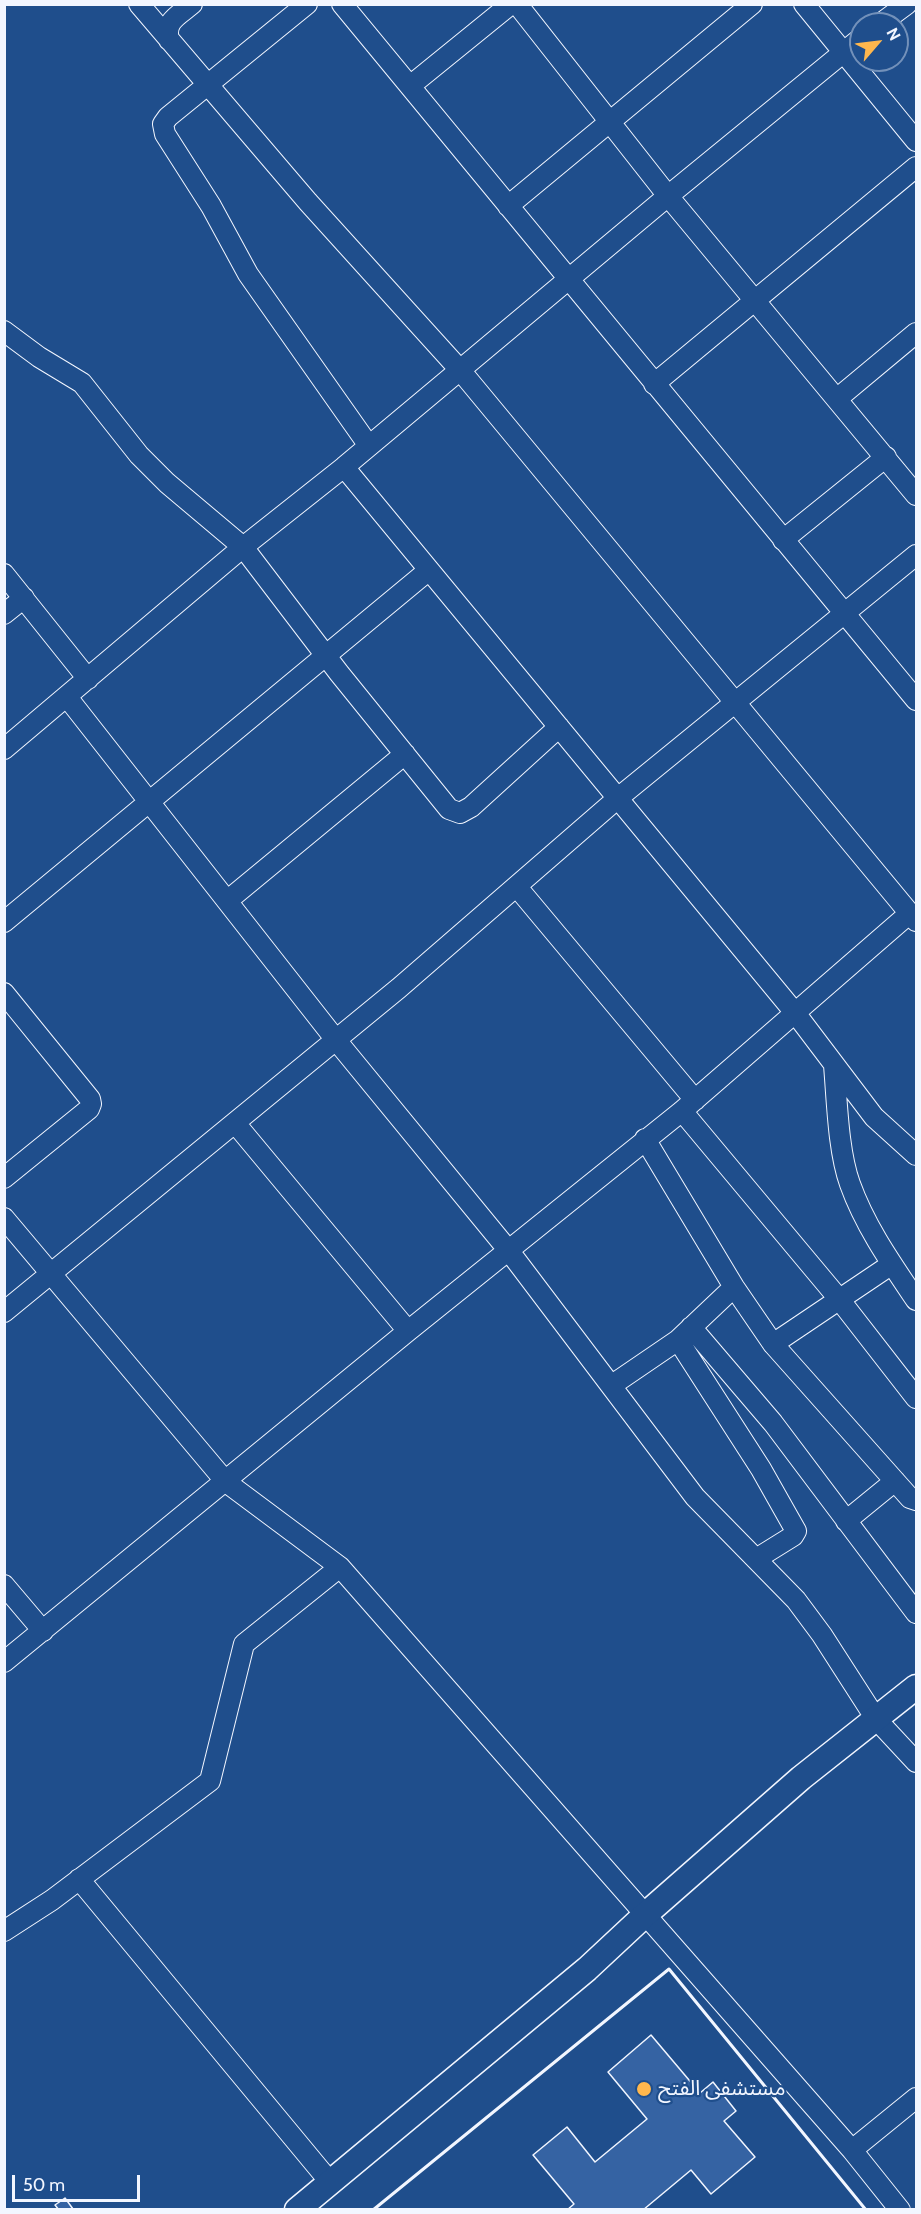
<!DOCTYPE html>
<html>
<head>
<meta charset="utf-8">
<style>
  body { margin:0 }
  #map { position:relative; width:921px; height:2214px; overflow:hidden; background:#1f4e8c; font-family:Cabin,sans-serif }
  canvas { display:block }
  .frame { position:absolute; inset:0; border:6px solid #f2f6ff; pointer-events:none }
  .north { position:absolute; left:849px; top:12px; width:60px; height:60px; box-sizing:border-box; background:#1f4e8c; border:2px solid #7391ba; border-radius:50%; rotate:62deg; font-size:16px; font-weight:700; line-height:24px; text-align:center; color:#f2f6ff }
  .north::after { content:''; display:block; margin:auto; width:21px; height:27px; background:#ffb74d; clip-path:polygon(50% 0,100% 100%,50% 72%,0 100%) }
  .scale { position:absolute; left:12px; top:2175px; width:128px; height:27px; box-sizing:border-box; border:3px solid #f2f6ff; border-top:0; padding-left:8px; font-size:18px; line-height:21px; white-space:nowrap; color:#f2f6ff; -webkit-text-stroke:4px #1f4e8c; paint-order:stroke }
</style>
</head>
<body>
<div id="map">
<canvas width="921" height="2214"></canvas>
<div class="frame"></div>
<div class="north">N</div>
<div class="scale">50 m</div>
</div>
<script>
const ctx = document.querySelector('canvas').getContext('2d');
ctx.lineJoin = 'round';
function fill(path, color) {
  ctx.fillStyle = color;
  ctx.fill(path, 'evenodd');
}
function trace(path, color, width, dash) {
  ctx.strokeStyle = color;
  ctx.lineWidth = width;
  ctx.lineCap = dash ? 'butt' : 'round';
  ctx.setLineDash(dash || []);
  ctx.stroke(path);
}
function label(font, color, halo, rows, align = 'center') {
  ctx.font = font + ' Cabin,"Noto Sans Arabic",sans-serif';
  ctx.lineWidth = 4.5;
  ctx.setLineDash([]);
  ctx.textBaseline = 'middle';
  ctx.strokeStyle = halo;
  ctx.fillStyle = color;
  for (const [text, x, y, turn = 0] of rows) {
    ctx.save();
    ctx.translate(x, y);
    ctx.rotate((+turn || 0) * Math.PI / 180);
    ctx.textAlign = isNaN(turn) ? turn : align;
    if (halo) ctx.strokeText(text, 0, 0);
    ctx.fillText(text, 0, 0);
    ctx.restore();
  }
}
const building = new Path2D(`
  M 651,2035 L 700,2093 L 713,2082 L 736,2111 L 724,2121 L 755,2157 L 711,2194 L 691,2170 L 643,2210 L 567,2210 L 574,2204 L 533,2155 L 567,2127 L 595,2162 L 647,2119 L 608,2072 Z
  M 65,2198 L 73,2209 L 72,2210 L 59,2210 L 55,2205 Z`);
fill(building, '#3563a3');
trace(building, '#f2f6ff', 1.5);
const minor = new Path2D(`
  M 139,4 L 308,202 L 460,370 L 916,921
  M 307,4 L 168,117 L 163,124 L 165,134 L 211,206 L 248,274 L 369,446
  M 342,4 L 916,700
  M 517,4 L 668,196 L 916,495
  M 804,4 L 916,141
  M 880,24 L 907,4
  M 169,40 C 164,21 178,16 192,4
  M 410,86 L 511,4
  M 508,206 L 752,4
  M 4,331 L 39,357 L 82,383 L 139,455 L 167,483 L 243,547 L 339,673 L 449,809 L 460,813 L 471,807 L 559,727
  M 654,384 L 916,167
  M 838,398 L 916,333
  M 344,467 L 796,1014 L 874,1117 L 916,1155
  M 783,540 L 886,457
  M 4,574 L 88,679
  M 4,614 L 24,598
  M 67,697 L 336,1040 L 509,1251 L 695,1497 L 796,1600 L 822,1635 L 876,1719 L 916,1762
  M 4,749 L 243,547 L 344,467 L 668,196 L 861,38
  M 517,887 L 695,1100
  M 227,901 L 405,754
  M 4,922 L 429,570
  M 4,993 L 90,1099 L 91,1104 L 89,1109 L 4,1178
  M 834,1065 C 837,1100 838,1151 850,1184 C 865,1226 891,1263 916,1300
  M 682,1111 L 839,1299 L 916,1398
  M 235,1123 L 408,1331
  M 645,1139 L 734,1287 L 773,1344 L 910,1498 L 916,1500
  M 4,1218 L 226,1482 L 340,1567 L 852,2150 L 900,2210
  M 4,1312 L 399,988 L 618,798 L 916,555
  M 691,1327 L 773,1423 L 916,1613
  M 678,1340 L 761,1469 L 796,1531 L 793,1536 L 756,1559
  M 773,1344 L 892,1264
  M 612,1385 L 678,1340 L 734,1287
  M 846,1521 L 895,1481
  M 4,1585 L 43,1631
  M 4,1662 L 408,1331 L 682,1111 L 910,913
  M 79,1879 L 330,2182
  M 4,1931 L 52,1900 L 210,1781 L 244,1644 L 340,1567
  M 852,2150 L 916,2098`);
const major = new Path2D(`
  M 297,2210 L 587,1969 L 646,1914 L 801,1778 L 916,1687`);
trace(minor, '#f2f6ff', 22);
trace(major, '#f2f6ff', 27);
trace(minor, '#1f4e8c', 20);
trace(major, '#1f4e8c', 24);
trace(new Path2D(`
  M 373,2210 L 669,1969 L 866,2210`), '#f2f6ff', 3);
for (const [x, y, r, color] of [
  [644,2089,8,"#ffb74d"]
]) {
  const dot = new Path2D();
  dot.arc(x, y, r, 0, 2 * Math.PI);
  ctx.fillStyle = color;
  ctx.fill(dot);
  trace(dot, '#1f4e8c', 2);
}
label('21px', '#f2f6ff', '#1f4e8c', [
  ["مستشفى الفتح",658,2089]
], 'left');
</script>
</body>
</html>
